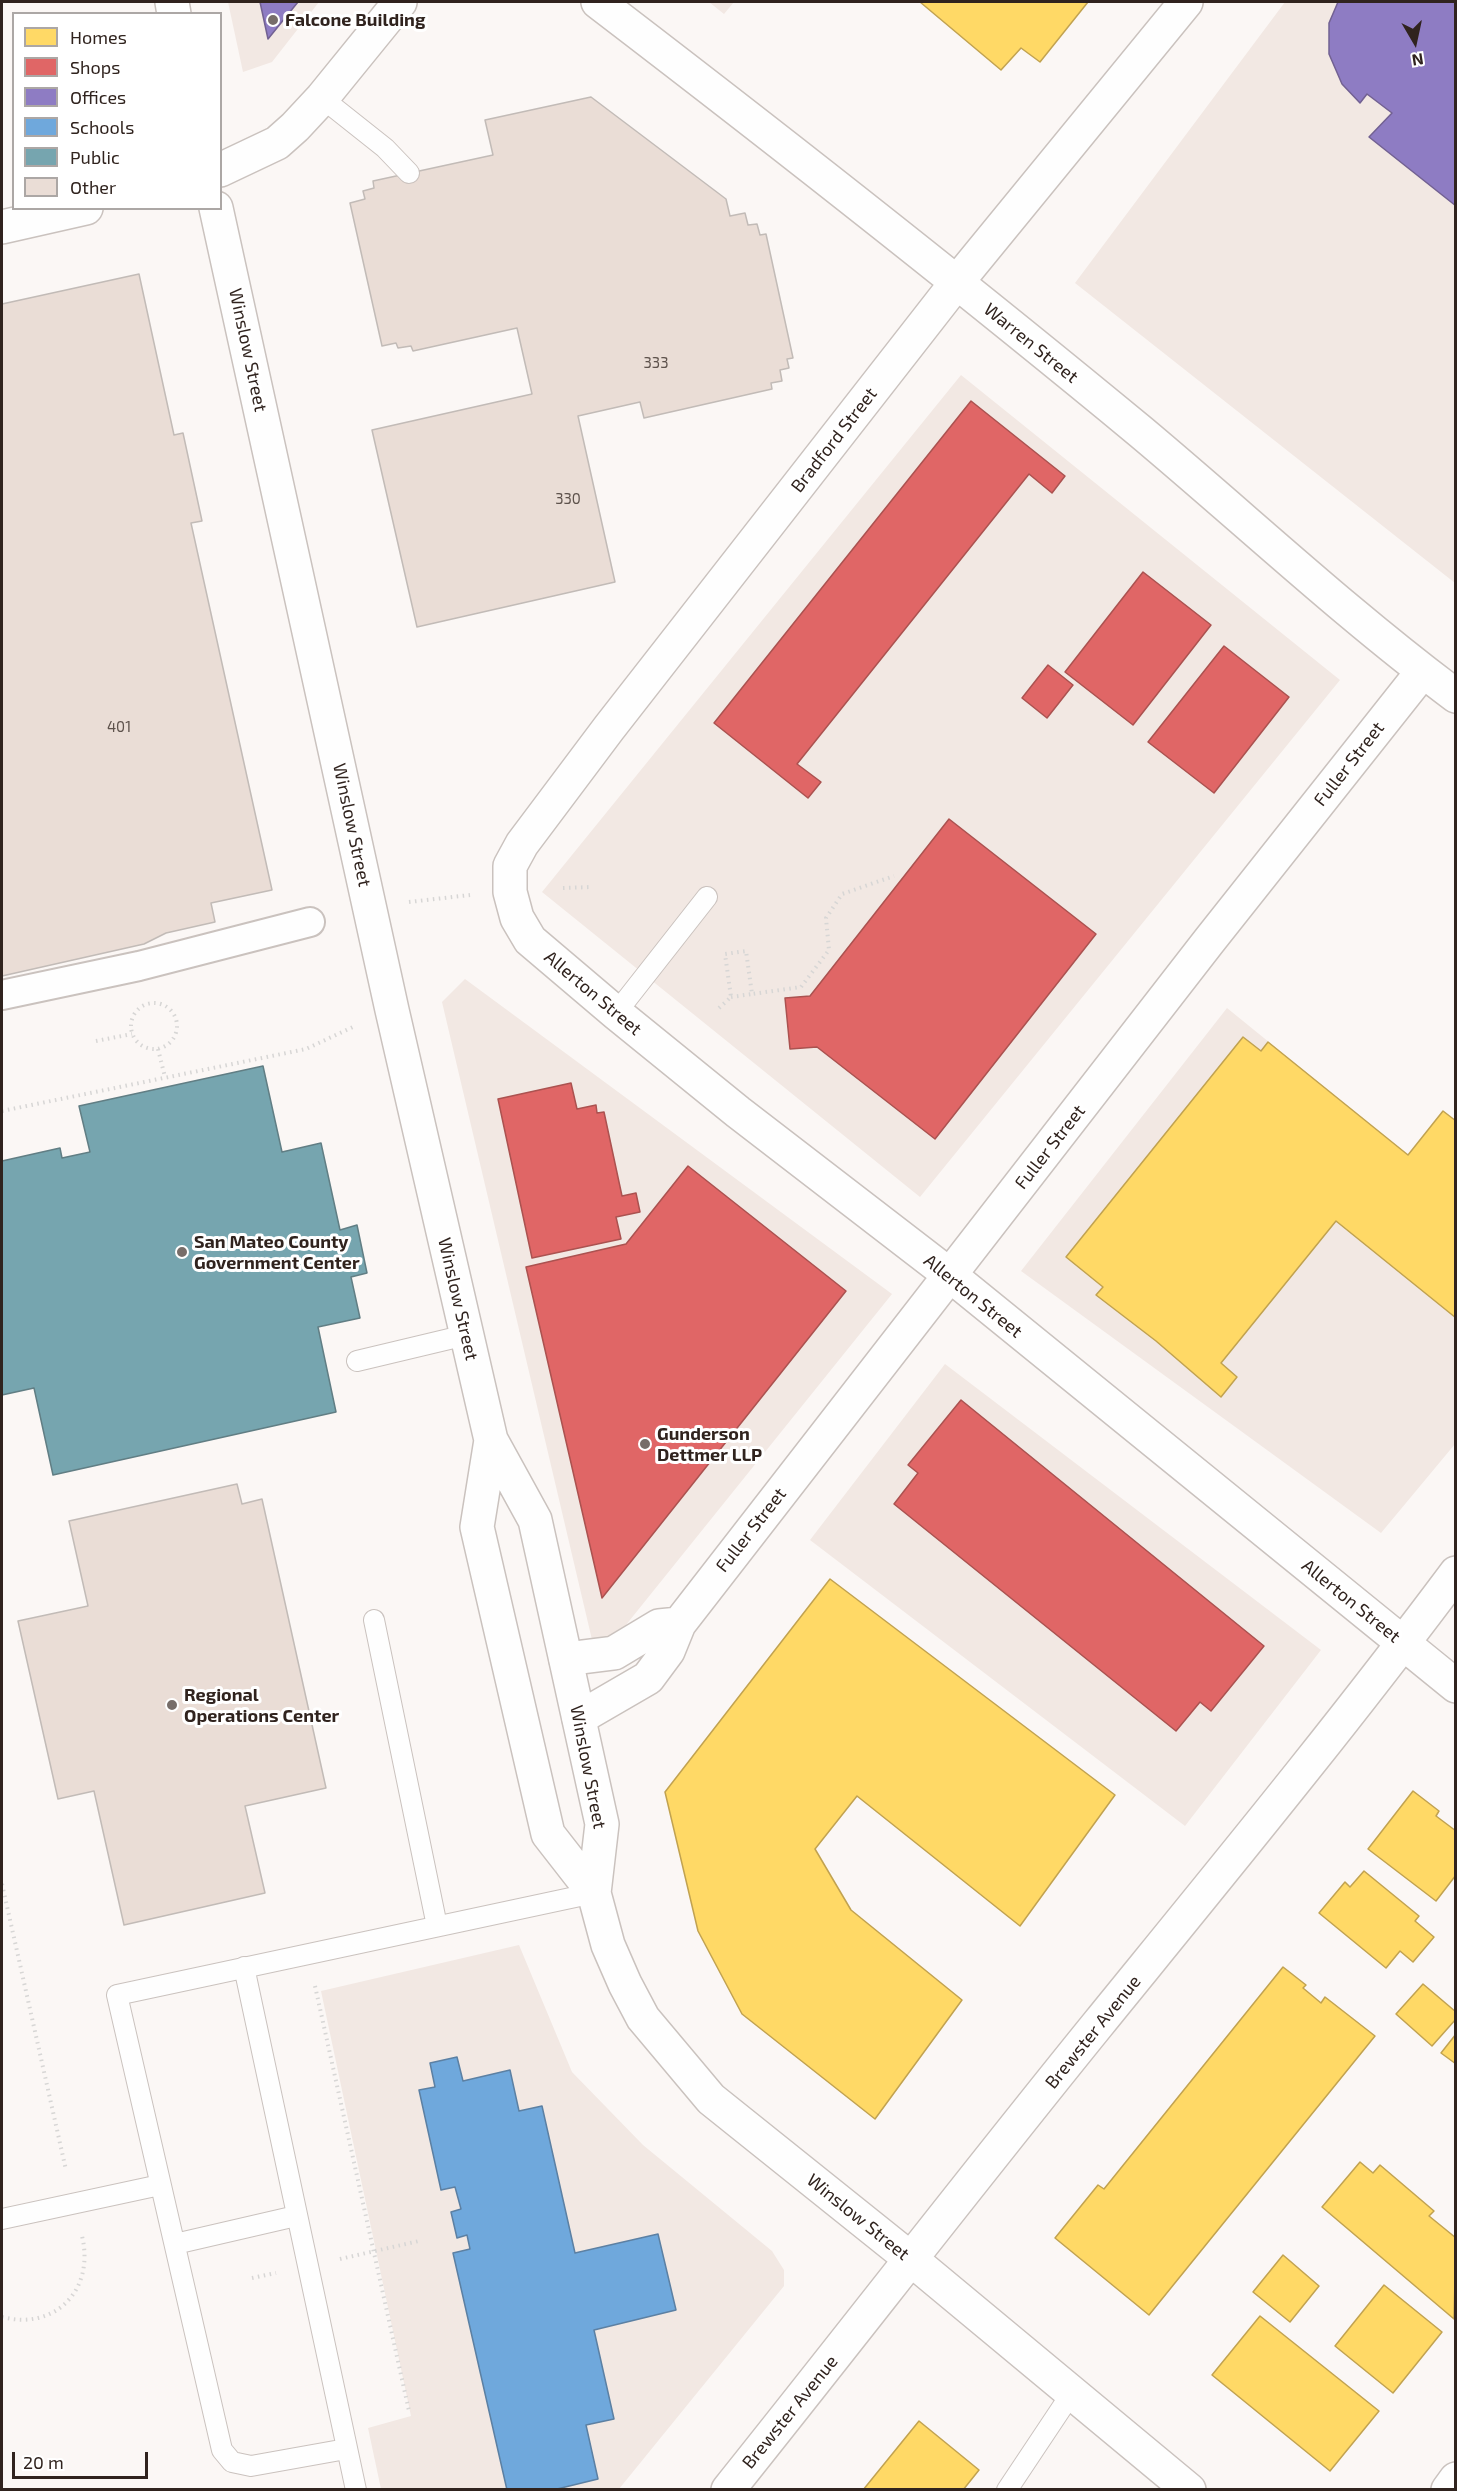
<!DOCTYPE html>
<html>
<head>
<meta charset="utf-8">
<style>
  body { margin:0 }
  #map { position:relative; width:1457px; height:2491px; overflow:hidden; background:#fbf7f5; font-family:"Exo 2",sans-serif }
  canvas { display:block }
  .frame { position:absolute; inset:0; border:3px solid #30231e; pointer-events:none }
  .legend { position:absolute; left:12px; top:12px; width:210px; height:198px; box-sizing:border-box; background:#fff; border:2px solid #aca7a5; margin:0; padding:8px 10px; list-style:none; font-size:18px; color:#30231e }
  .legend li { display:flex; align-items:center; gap:12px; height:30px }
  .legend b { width:30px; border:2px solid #aca7a5 }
  .north { position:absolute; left:1385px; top:12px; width:60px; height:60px; -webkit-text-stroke:4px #fff; paint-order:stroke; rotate:171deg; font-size:16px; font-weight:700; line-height:24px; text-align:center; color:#30231e }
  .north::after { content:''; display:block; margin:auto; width:21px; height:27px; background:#30231e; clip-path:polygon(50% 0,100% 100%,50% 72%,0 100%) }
  .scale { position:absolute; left:12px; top:2452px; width:136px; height:27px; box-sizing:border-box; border:3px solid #30231e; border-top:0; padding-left:8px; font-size:18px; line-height:21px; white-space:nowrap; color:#30231e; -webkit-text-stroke:4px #fff; paint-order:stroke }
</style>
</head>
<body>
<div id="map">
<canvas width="1457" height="2491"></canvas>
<div class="frame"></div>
<ul class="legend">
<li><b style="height:16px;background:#ffd966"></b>Homes</li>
<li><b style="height:16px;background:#e06666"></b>Shops</li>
<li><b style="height:16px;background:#8e7cc3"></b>Offices</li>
<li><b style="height:16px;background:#6fa8dc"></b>Schools</li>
<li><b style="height:16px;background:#76a5af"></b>Public</li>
<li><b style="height:16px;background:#eaddd6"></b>Other</li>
</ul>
<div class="north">N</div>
<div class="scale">20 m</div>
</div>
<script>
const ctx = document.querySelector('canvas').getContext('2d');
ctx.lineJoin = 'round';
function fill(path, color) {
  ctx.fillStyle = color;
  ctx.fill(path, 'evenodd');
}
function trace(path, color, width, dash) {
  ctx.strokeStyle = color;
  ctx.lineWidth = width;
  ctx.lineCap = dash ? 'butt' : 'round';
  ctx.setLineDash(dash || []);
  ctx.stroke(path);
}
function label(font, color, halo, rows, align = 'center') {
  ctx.font = font + ' "Exo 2",sans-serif';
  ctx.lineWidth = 6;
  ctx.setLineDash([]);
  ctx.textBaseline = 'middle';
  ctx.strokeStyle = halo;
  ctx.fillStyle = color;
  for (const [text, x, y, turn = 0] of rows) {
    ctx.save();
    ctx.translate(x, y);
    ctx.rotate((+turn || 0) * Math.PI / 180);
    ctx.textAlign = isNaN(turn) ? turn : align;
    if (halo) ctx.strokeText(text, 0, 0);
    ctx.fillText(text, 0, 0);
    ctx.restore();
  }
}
fill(new Path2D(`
  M 228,2 L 319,2 L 272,62 L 243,72 Z
  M 709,2 L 734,2 L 724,14 Z
  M 1285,2 L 1455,2 L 1455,583 L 1075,283 Z
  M 961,375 L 1340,680 L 920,1197 L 542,892 Z
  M 465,979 L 892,1294 L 597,1661 L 442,1002 Z
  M 1227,1008 L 1408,1155 L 1455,1121 L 1455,1444 L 1381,1533 L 1021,1271 Z
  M 945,1364 L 1321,1650 L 1185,1826 L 810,1540 Z
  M 519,1945 L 572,2072 L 643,2145 L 772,2251 L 784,2270 L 784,2286 L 619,2489 L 381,2489 L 368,2428 L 411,2416 L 321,1991 Z`), '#f2e8e3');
const homes = new Path2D(`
  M 920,2 L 1088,2 L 1040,62 L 1021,48 L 1001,70 Z
  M 1243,1037 L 1261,1051 L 1268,1042 L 1408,1155 L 1443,1111 L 1456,1121 L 1456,1318 L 1336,1221 L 1221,1363 L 1237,1377 L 1221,1397 L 1156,1341 L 1096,1295 L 1103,1287 L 1066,1257 Z
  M 830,1579 L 1115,1795 L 1020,1926 L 857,1796 L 815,1849 L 851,1910 L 962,2000 L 875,2119 L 742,2014 L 698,1931 L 665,1792 Z
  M 1413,1791 L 1439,1811 L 1436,1816 L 1456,1831 L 1456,1875 L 1436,1901 L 1368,1849 Z
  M 1364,1871 L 1419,1916 L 1415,1921 L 1434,1937 L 1413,1962 L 1400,1951 L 1386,1968 L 1319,1913 L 1345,1882 L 1350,1887 Z
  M 1283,1967 L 1306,1985 L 1303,1988 L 1321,2003 L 1325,1997 L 1375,2036 L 1149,2315 L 1055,2238 L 1098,2185 L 1104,2189 Z
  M 1423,1984 L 1456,2012 L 1456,2019 L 1432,2046 L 1396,2014 Z
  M 1456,2034 L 1456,2064 L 1441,2053 Z
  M 1360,2162 L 1373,2173 L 1380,2165 L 1434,2211 L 1429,2216 L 1456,2238 L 1454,2319 L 1322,2207 Z
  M 1283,2255 L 1319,2286 L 1290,2322 L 1253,2292 Z
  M 1384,2285 L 1442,2332 L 1393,2393 L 1335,2346 Z
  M 1260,2316 L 1379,2411 L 1330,2471 L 1212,2375 Z
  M 919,2421 L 979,2470 L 963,2490 L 863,2490 Z`);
fill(homes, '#ffd966');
trace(homes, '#c1a250', 1.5);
const shops = new Path2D(`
  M 971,401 L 1065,476 L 1052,493 L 1029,474 L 797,764 L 821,782 L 808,798 L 714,723 Z
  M 1143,572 L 1211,625 L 1133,725 L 1065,672 Z
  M 1224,646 L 1289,697 L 1214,793 L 1148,742 Z
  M 1048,665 L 1073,685 L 1047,718 L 1022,698 Z
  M 949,819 L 1096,934 L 935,1139 L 817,1047 L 790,1049 L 785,998 L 810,996 Z
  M 571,1083 L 577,1109 L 596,1105 L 597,1113 L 604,1112 L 622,1196 L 636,1193 L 640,1212 L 616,1217 L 621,1239 L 532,1258 L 498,1099 Z
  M 688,1166 L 846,1291 L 602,1598 L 526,1267 L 626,1244 Z
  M 961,1400 L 1264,1646 L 1211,1711 L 1200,1702 L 1176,1731 L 894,1504 L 918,1473 L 908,1465 Z`);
fill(shops, '#e06666');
trace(shops, '#ab5250', 1.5);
const offices = new Path2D(`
  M 260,2 L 298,2 L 268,39 Z
  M 1338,2 L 1456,2 L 1456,206 L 1369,137 L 1392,113 L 1367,94 L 1360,103 L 1342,84 L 1329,54 L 1329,23 Z`);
fill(offices, '#8e7cc3');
trace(offices, '#726192', 1.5);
const schools = new Path2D(`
  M 457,2057 L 463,2081 L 510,2070 L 519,2111 L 542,2106 L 575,2253 L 658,2234 L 676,2310 L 594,2330 L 614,2419 L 586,2425 L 598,2479 L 553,2490 L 507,2490 L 453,2253 L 470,2249 L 467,2235 L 457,2238 L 451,2212 L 461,2209 L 455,2187 L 441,2190 L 419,2090 L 435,2087 L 430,2063 Z`);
fill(schools, '#6fa8dc');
trace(schools, '#5c80a3', 1.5);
const public = new Path2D(`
  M 263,1066 L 282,1152 L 321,1143 L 340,1230 L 357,1225 L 367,1273 L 351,1277 L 360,1318 L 318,1327 L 336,1412 L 53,1475 L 34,1388 L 2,1395 L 2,1161 L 60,1148 L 62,1158 L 90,1152 L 79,1106 Z`);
fill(public, '#76a5af');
trace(public, '#617e84', 1.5);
const building = new Path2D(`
  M 591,97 L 726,199 L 730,216 L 745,213 L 748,225 L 757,224 L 760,235 L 766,234 L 793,358 L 787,359 L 789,368 L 780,370 L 782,381 L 771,383 L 772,389 L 644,418 L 640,402 L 578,416 L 615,582 L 417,627 L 372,430 L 532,394 L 517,328 L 413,351 L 411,346 L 398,348 L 396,343 L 382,346 L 350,203 L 365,199 L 363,191 L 374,188 L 373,181 L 493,155 L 485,120 Z
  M 139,274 L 174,435 L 183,433 L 202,521 L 191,523 L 272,890 L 211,903 L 215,922 L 166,933 L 144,944 L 2,976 L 2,304 Z
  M 237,1484 L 242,1504 L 262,1499 L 326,1788 L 245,1806 L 265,1893 L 124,1925 L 94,1791 L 58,1799 L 18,1621 L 88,1606 L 69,1521 Z`);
fill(building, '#eaddd6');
trace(building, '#c2bbb7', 1.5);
const service = new Path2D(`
  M 322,98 L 385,148 L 409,173
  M 616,1013 L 707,897
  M 357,1361 L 466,1335
  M 374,1620 L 437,1926
  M 244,1967 L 356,2490
  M 2,2219 L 160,2185
  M 175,2244 L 296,2216
  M 346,2449 L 251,2466 L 232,2462 L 222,2450 L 117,1995 L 594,1893
  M 1007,2490 L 1071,2394`);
const pedestrian = new Path2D(`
  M 2,995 L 139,966 L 310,922`);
const minor = new Path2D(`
  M 598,2 C 781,142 963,285 1141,432 C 1246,520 1346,614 1456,696
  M 1186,2 L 957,282 L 609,728 L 522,844 L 510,866 L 510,892 L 517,918 L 530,940 L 616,1013 L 738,1112 L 951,1276 L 1456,1686
  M 679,1624 L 1209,941 L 1423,671
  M 566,1659 L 614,1653 L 659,1626 L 679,1624 L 668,1651 L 648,1678 L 579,1718
  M 1448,2490 L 1456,2479`);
const tertiary = new Path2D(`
  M 172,2 L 174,14
  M 220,170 L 277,143 L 295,127 L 322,98 L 400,2
  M 216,208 L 392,1010 L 491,1440 L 535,1520 L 602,1824 L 594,1893 L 608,1945 L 625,1984 L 643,2018 L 711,2099 L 912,2260 L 1189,2490
  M 2,227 L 86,208
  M 491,1440 L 477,1527 L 548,1834 L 594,1893
  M 728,2490 C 852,2335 973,2178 1098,2024 C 1219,1875 1341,1727 1456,1573`);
trace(service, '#cac2be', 22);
trace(pedestrian, '#cac2be', 32);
trace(minor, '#cac2be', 36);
trace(tertiary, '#cac2be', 36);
trace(new Path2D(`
  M 563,888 L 592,887
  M 409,902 L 470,895
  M 731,997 L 752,994
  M131 1026a23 23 0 1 1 46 0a23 23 0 1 1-46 0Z
  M 719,1008 L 731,997 L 725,954 L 746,951 L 752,994 L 801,987 L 829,950 L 826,918 L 842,894 L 894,876
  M 96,1041 L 132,1034
  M 158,1049 L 165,1077
  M 2,1111 L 306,1049 L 355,1026
  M 2,1884 L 66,2170
  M 315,1986 L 409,2411
  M 340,2259 L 419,2241
  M 252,2278 L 276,2273
  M 2,2317 C 56,2331 95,2289 82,2236`), '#d7d6d5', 4, [1.5, 4.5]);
trace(service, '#fefefe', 20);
trace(pedestrian, '#fefefe', 28);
trace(minor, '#fefefe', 33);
trace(tertiary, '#fefefe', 33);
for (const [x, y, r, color] of [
  [273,20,6,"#776d69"],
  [182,1252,6,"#776d69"],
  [645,1444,6,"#776d69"],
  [172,1705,6,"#776d69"]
]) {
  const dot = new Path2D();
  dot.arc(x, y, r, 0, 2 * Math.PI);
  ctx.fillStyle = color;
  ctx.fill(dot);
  trace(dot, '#fff', 2);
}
label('15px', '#5e524c', null, [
  ["333",656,363],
  ["330",568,499],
  ["401",119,727]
]);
label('bold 18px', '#30231e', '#fff', [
  ["Falcone Building",285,20],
  ["San Mateo County",194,1242],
  ["Government Center",194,1263],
  ["Gunderson",657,1434],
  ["Dettmer LLP",657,1455],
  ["Regional",184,1695],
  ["Operations Center",184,1716]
], 'left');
label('18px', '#30231e', '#fff', [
  ["Warren Street",1031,343,39],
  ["Winslow Street",248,350,78],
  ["Bradford Street",834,440,-52],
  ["Fuller Street",1349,764,-52],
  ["Winslow Street",352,825,78],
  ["Allerton Street",593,993,40],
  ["Fuller Street",1050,1147,-52],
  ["Allerton Street",973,1296,39],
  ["Winslow Street",458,1299,77],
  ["Fuller Street",751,1530,-52],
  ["Allerton Street",1351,1601,39],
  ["Winslow Street",588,1767,79],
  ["Brewster Avenue",1093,2032,-51],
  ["Winslow Street",858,2217,39],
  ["Brewster Avenue",790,2412,-51]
]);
</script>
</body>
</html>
